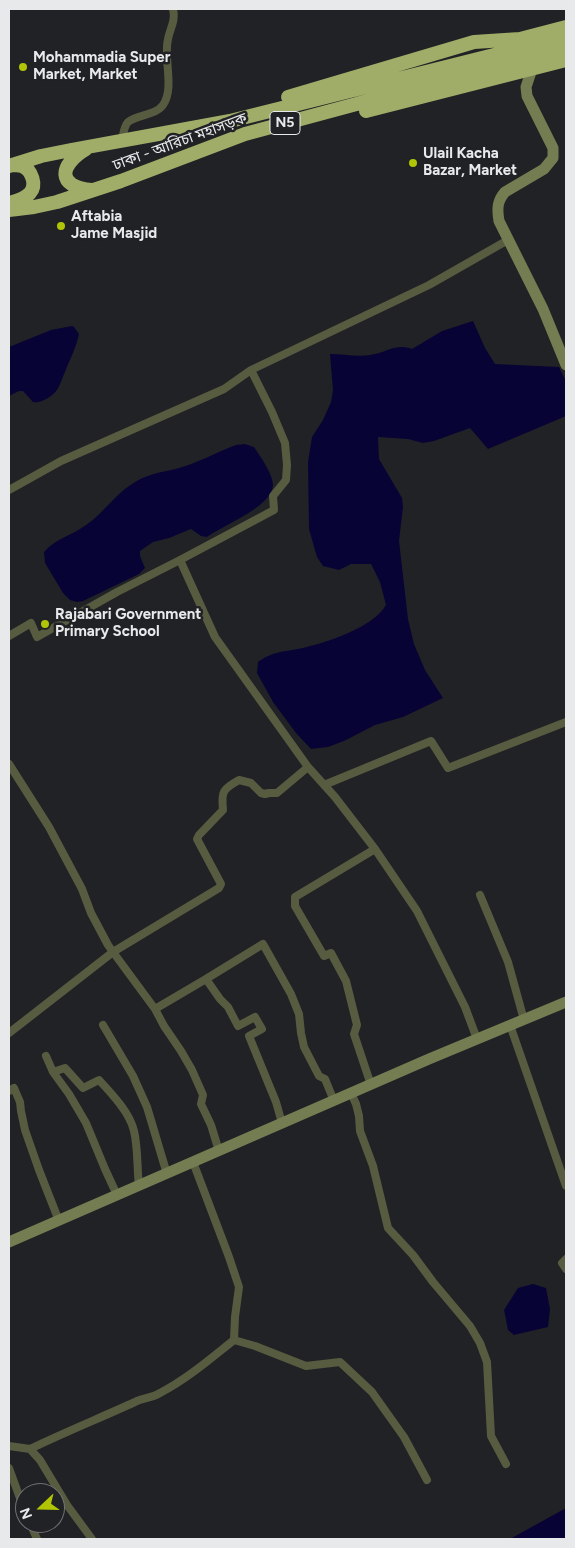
<!DOCTYPE html>
<html>
<head>
<meta charset="utf-8">
<style>
  body { margin:0 }
  #map { position:relative; width:575px; height:1548px; overflow:hidden; background:#212225; font-family:Figtree,sans-serif }
  canvas { display:block }
  .frame { position:absolute; inset:0; border:10px solid #e8e9eb; pointer-events:none }
  .north { position:absolute; left:15px; top:1483px; width:50px; height:50px; box-sizing:border-box; background:#212225; border:1px solid #717274; border-radius:50%; rotate:249deg; font-size:14px; font-weight:700; line-height:20px; text-align:center; color:#e8e9eb }
  .north::after { content:''; display:block; margin:auto; width:18px; height:22px; background:#afc505; clip-path:polygon(50% 0,100% 100%,50% 72%,0 100%) }
</style>
</head>
<body>
<div id="map">
<canvas width="575" height="1548"></canvas>
<div class="frame"></div>
<div class="north">N</div>
</div>
<script>
const ctx = document.querySelector('canvas').getContext('2d');
ctx.lineJoin = 'round';
function fill(path, color) {
  ctx.fillStyle = color;
  ctx.fill(path, 'evenodd');
}
function trace(path, color, width, dash) {
  ctx.strokeStyle = color;
  ctx.lineWidth = width;
  ctx.lineCap = dash ? 'butt' : 'round';
  ctx.setLineDash(dash || []);
  ctx.stroke(path);
}
function label(font, color, halo, rows, align = 'center') {
  ctx.font = font + ' Figtree,"Noto Sans Bengali",sans-serif';
  ctx.lineWidth = 5;
  ctx.setLineDash([]);
  ctx.textBaseline = 'middle';
  ctx.strokeStyle = halo;
  ctx.fillStyle = color;
  for (const [text, x, y, turn = 0] of rows) {
    ctx.save();
    ctx.translate(x, y);
    ctx.rotate((+turn || 0) * Math.PI / 180);
    ctx.textAlign = isNaN(turn) ? turn : align;
    if (halo) ctx.strokeText(text, 0, 0);
    ctx.fillText(text, 0, 0);
    ctx.restore();
  }
}
fill(new Path2D(`
  M 473,321 L 485,348 L 495,364 L 559,367 L 566,381 L 566,416 L 488,449 L 470,428 L 434,441 L 423,443 L 408,439 L 378,437 L 379,459 L 402,498 L 403,507 L 399,541 L 408,619 L 414,644 L 425,670 L 443,698 L 403,717 L 375,725 L 344,741 L 328,747 L 311,749 L 296,733 L 273,702 L 257,673 L 258,662 C 272,652 281,652 298,649 C 323,644 373,628 386,605 L 380,582 L 371,564 L 351,564 L 339,570 L 323,566 L 317,557 L 309,529 L 308,462 L 312,437 L 323,420 L 331,402 L 333,390 L 330,354 C 343,354 357,357 370,355 C 387,353 395,343 412,349 L 442,331 Z
  M 72,326 L 74,327 L 79,334 C 76,348 70,359 65,372 C 60,383 59,392 48,398 C 42,401 39,403 33,402 L 23,391 L 19,391 L 9,396 L 9,347 L 51,330 Z
  M 245,444 L 254,447 C 260,456 273,474 273,485 C 272,507 223,525 207,537 L 201,536 L 191,529 L 169,538 L 153,542 L 140,551 L 140,556 L 145,568 L 139,574 L 83,601 L 77,602 L 70,600 L 63,593 L 45,563 L 44,552 C 56,538 71,536 86,525 C 103,514 114,495 132,484 C 149,473 160,473 179,468 C 198,463 217,452 236,445 Z
  M 533,1284 L 546,1288 L 550,1309 L 548,1327 L 514,1335 L 508,1330 L 504,1310 L 518,1288 Z
  M 566,1508 L 566,1539 L 510,1539 Z`), '#080335');
trace(new Path2D(`
  M 122,140 C 123,135 124,126 128,122 C 138,114 155,116 163,105 C 175,88 163,58 168,39 C 170,28 176,21 173,9
  M 9,490 L 61,461 L 224,389 L 251,370 L 429,285 L 508,240
  M 180,560 L 215,637 L 308,767 L 335,797 L 375,849 L 417,911 L 465,1007 L 477,1039
  M 9,636 L 31,623 L 37,637 L 117,592 L 180,560 L 274,510 L 273,496 L 286,480 L 287,465 L 285,443 L 272,412 L 251,370
  M 9,764 L 49,827 L 82,889 L 91,913 L 108,945 L 113,952 L 9,1033
  M 324,785 L 431,741 L 448,768 L 566,722
  M 480,895 L 508,962 L 524,1020
  M 206,979 L 263,944 L 291,994 L 299,1014 L 301,1033 L 304,1047 L 319,1076 L 325,1079 L 334,1101
  M 155,1009 L 206,979 L 220,999 L 228,1007 L 238,1026 L 255,1017 L 262,1029 L 249,1036 L 276,1102 L 282,1123
  M 103,1025 L 133,1076 L 147,1107 L 167,1174
  M 510,1025 L 566,1186
  M 46,1056 L 53,1072 L 69,1094 L 86,1123 L 105,1169 L 117,1195
  M 53,1072 L 65,1068 L 83,1088 L 99,1080 C 112,1094 130,1113 134,1131 C 138,1147 137,1169 139,1186
  M 371,1085 L 354,1034 L 357,1025 L 346,981 L 331,953 L 324,956 L 295,906 L 295,897 L 375,849
  M 9,1091 L 14,1088 L 20,1102 L 21,1111 L 25,1130 L 39,1170 L 59,1221
  M 351,1093 L 356,1104 L 359,1116 L 360,1131 L 373,1166 L 388,1228 L 413,1255 L 433,1282 L 470,1326 L 480,1343 L 487,1362 L 491,1436 L 506,1464
  M 219,1151 L 211,1125 L 201,1104 L 203,1095 L 192,1070 L 181,1051 L 164,1026 L 155,1009 L 113,952 L 219,888 L 221,884 L 197,839 L 199,835 L 223,810 C 221,791 223,789 239,780 L 251,783 L 261,793 L 265,794 L 269,793 L 277,793 L 308,767
  M 566,1259 L 562,1263 L 566,1269
  M 234,1340 L 255,1346 L 306,1366 L 340,1362 L 372,1392 L 404,1437 L 427,1480
  M 9,1446 L 30,1449 L 40,1460 L 67,1505 L 92,1539
  M 30,1449 C 65,1432 100,1418 135,1402 C 143,1398 152,1398 160,1393 C 187,1379 210,1359 234,1340 L 235,1317 L 239,1287 L 229,1257 L 193,1162
  M 9,1468 L 25,1512
  M 30,1523 L 37,1539`), '#575c41', 8);
trace(new Path2D(`
  M 532,69 L 526,87 L 527,96 L 553,148 L 553,158 L 544,169 L 505,192 C 497,201 497,209 499,221 L 543,309 L 566,365
  M 9,1242 L 429,1059 L 566,1002`), '#747d52', 11);
trace(new Path2D(`
  M 288,97 L 474,42 L 520,39 L 566,27
  M 366,111 L 566,60
  M 86,149 C 59,165 56,187 92,190
  M 9,166 L 41,156 L 71,150 L 230,121 L 566,37
  M 9,203 C 16,201 25,199 30,193 C 37,185 32,170 22,166 C 19,165 14,165 11,165
  M 9,210 L 34,207 L 57,202 L 121,181 L 245,134 L 468,74 L 566,49`), '#a0ad68', 14);
for (const [x, y, r, color] of [
  [23,67,5,"#afc505"],
  [413,163,5,"#afc505"],
  [61,226,5,"#afc505"],
  [45,624,5,"#afc505"]
]) {
  const dot = new Path2D();
  dot.arc(x, y, r, 0, 2 * Math.PI);
  ctx.fillStyle = color;
  ctx.fill(dot);
  trace(dot, '#212225', 2);
}
for (const [x, y, w] of [
  [285,123,30]
]) {
  const box = new Path2D();
  box.roundRect(x - w / 2, y - 11.5, w, 23, 4);
  ctx.fillStyle = '#212225';
  ctx.fill(box);
  trace(box, '#e8e9eb', 1);
}
label('bold 14px', '#e8e9eb', null, [
  ["N5",285,123]
]);
label('bold 15px', '#e8e9eb', '#212225', [
  ["Mohammadia Super",33,58],
  ["Market, Market",33,75],
  ["Ulail Kacha",423,154],
  ["Bazar, Market",423,171],
  ["Aftabia",71,217],
  ["Jame Masjid",71,234],
  ["Rajabari Government",55,615],
  ["Primary School",55,632]
], 'left');
label('15px', '#e8e9eb', '#212225', [
  ["ঢাকা - আরিচা মহাসড়ক",180,142,-20]
]);
</script>
</body>
</html>
